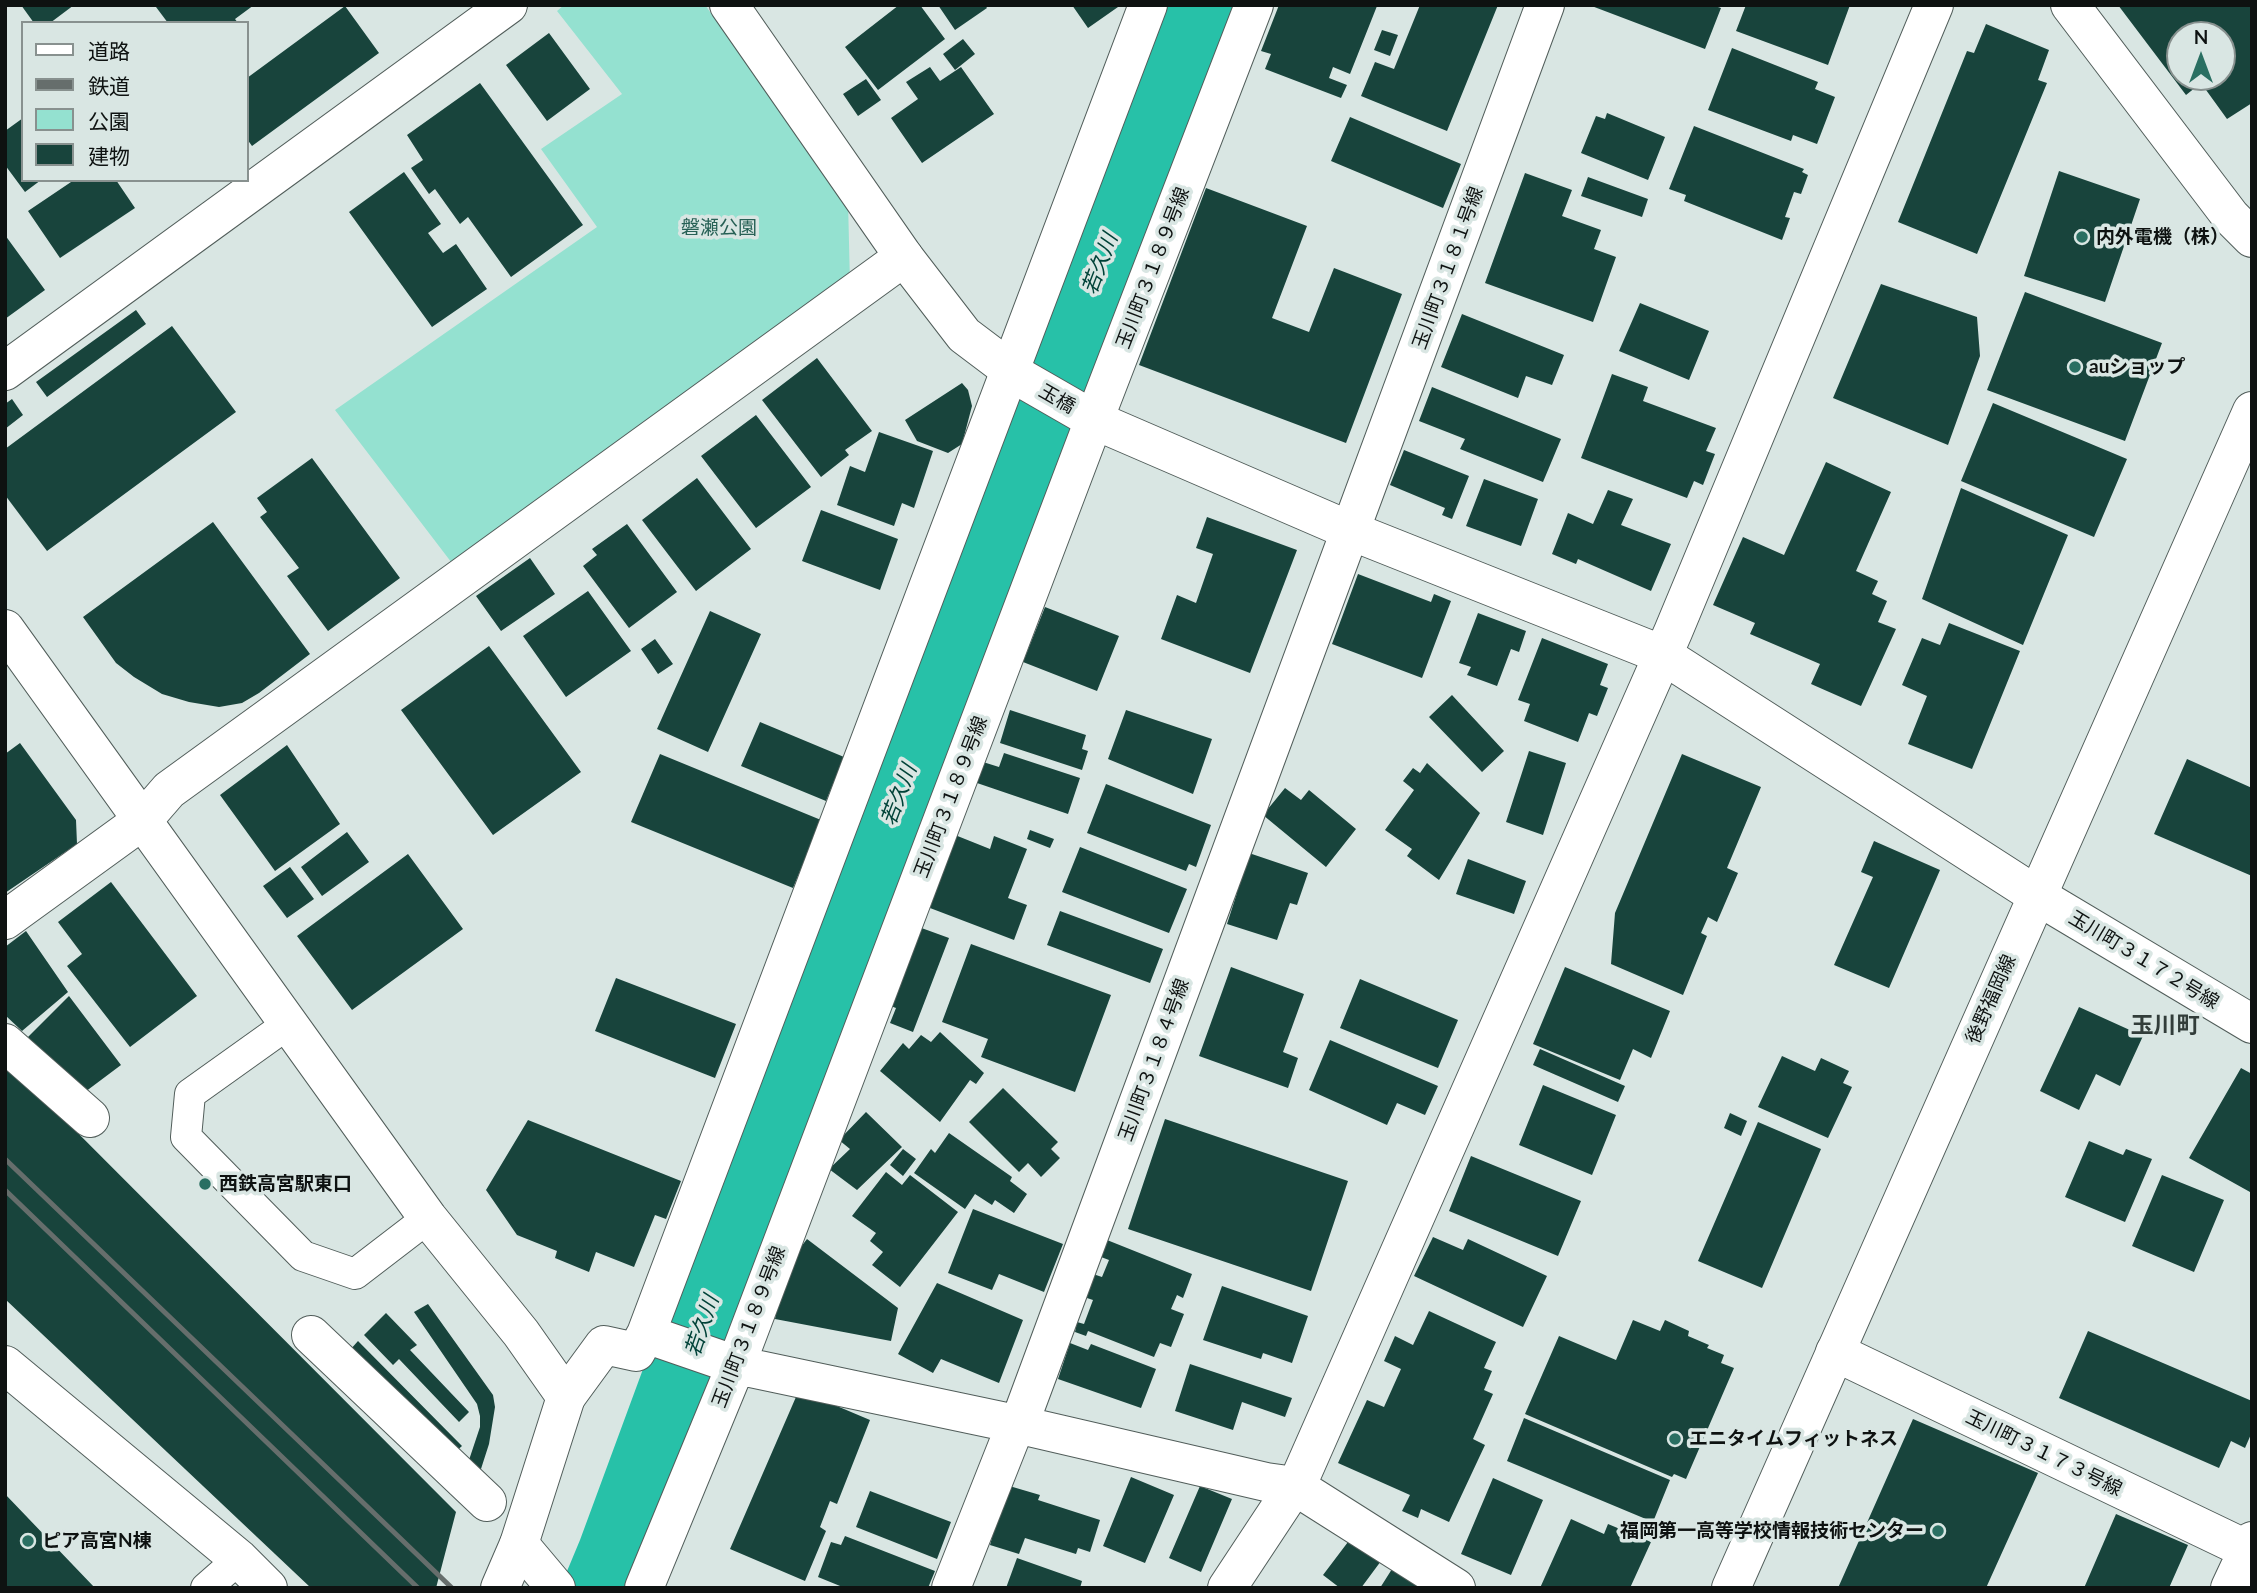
<!DOCTYPE html>
<html>
<head>
<meta charset="utf-8">
<style>
  body { margin:0 }
  #map { position:relative; width:2257px; height:1593px; overflow:hidden; background:#d9e6e3; font-family:Lato,"Noto Sans JP",sans-serif }
  canvas { display:block }
  .frame { position:absolute; inset:0; border:7px solid #0e1211; pointer-events:none }
  .legend { position:absolute; left:21px; top:21px; width:228px; height:161px; box-sizing:border-box; background:#d9e6e3; border:2px solid #88918f; margin:0; padding:9px 12px; list-style:none; font-size:21px; color:#0e1211 }
  .legend li { display:flex; align-items:center; gap:14px; height:35px }
  .legend b { width:35px; border:2px solid #88918f }
  .north { position:absolute; left:2166px; top:21px; width:70px; height:70px; box-sizing:border-box; background:#d9e6e3; border:2px solid #88918f; border-radius:50%; rotate:0deg; font-size:19px; font-weight:700; line-height:28px; text-align:center; color:#0e1211 }
  .north::after { content:''; display:block; margin:auto; width:24px; height:32px; background:#2a6f62; clip-path:polygon(50% 0,100% 100%,50% 72%,0 100%) }
</style>
</head>
<body>
<div id="map">
<canvas width="2257" height="1593"></canvas>
<div class="frame"></div>
<ul class="legend">
<li><b style="height:9px;background:#fff"></b>道路</li>
<li><b style="height:9px;background:#666e6c"></b>鉄道</li>
<li><b style="height:19px;background:#94e1d0"></b>公園</li>
<li><b style="height:19px;background:#18443c"></b>建物</li>
</ul>
<div class="north">N</div>
</div>
<script>
const ctx = document.querySelector('canvas').getContext('2d');
ctx.lineJoin = 'round';
function fill(path, color) {
  ctx.fillStyle = color;
  ctx.fill(path, 'evenodd');
}
function trace(path, color, width, dash) {
  ctx.strokeStyle = color;
  ctx.lineWidth = width;
  ctx.lineCap = dash ? 'butt' : 'round';
  ctx.setLineDash(dash || []);
  ctx.stroke(path);
}
function label(font, color, halo, rows, align = 'center') {
  ctx.font = font + ' Lato,"Noto Sans JP",sans-serif';
  ctx.lineWidth = 7;
  ctx.setLineDash([]);
  ctx.textBaseline = 'middle';
  ctx.strokeStyle = halo;
  ctx.fillStyle = color;
  for (const [text, x, y, turn = 0] of rows) {
    ctx.save();
    ctx.translate(x, y);
    ctx.rotate((+turn || 0) * Math.PI / 180);
    ctx.textAlign = isNaN(turn) ? turn : align;
    if (halo) ctx.strokeText(text, 0, 0);
    ctx.fillText(text, 0, 0);
    ctx.restore();
  }
}
fill(new Path2D(`
  M 564,5 L 705,5 L 848,201 L 850,284 L 458,571 L 335,410 L 597,227 L 541,149 L 622,94 L 557,11 Z`), '#94e1d0');
fill(new Path2D(`
  M 1160,5 L 1239,5 L 631,1588 L 560,1588 L 580,1540 L 719,1163 Z`), '#27c1a8');
fill(new Path2D(`
  M 21,5 L 74,5 L 50,23 L 34,23 Z
  M 158,5 L 254,5 L 235,19 L 238,23 L 168,23 L 156,7 Z
  M 899,5 L 920,5 L 945,39 L 878,90 L 845,47 Z
  M 938,5 L 985,5 L 987,8 L 955,30 Z
  M 1072,5 L 1116,5 L 1118,7 L 1088,28 Z
  M 1279,5 L 1377,6 L 1350,74 L 1333,67 L 1329,78 L 1347,85 L 1341,98 L 1265,69 L 1271,54 L 1261,51 Z
  M 1420,5 L 1498,5 L 1447,131 L 1361,96 L 1375,62 L 1394,69 Z
  M 1589,5 L 1712,5 L 1721,8 L 1705,49 Z
  M 1746,5 L 1850,5 L 1828,65 L 1736,31 Z
  M 2118,5 L 2252,5 L 2252,103 L 2227,119 L 2201,83 L 2186,95 ZM 2180,35 L 2222,35 L 2222,77 L 2180,77 Z
  M 345,6 L 379,53 L 252,146 L 247,139 L 247,78 Z
  M 1986,24 L 2049,50 L 2038,80 L 2047,83 L 1977,254 L 1898,222 L 1967,51 L 1974,53 Z
  M 1382,30 L 1398,35 L 1390,56 L 1374,50 Z
  M 549,33 L 590,89 L 547,121 L 506,65 Z
  M 963,39 L 975,54 L 955,70 L 943,54 Z
  M 1732,48 L 1818,82 L 1815,89 L 1835,97 L 1817,144 L 1793,135 L 1791,141 L 1708,110 Z
  M 930,67 L 940,81 L 961,67 L 994,114 L 922,163 L 891,118 L 918,99 L 906,82 Z
  M 866,79 L 881,100 L 858,116 L 843,94 Z
  M 480,83 L 583,225 L 511,277 L 468,217 L 460,224 L 435,189 L 429,194 L 411,168 L 423,160 L 407,135 Z
  M 1607,113 L 1665,137 L 1648,180 L 1581,153 L 1596,116 L 1605,119 Z
  M 1350,117 L 1461,164 L 1443,208 L 1331,161 Z
  M 23,118 L 23,180 L 41,180 L 25,192 L 5,165 L 5,131 Z
  M 1694,126 L 1804,169 L 1802,172 L 1808,175 L 1801,194 L 1794,192 L 1785,217 L 1790,218 L 1782,240 L 1684,201 L 1686,195 L 1669,189 Z
  M 2059,171 L 2140,199 L 2105,302 L 2024,276 Z
  M 404,172 L 441,224 L 428,233 L 443,253 L 456,244 L 487,289 L 432,327 L 349,212 Z
  M 1525,173 L 1572,190 L 1562,216 L 1601,230 L 1594,249 L 1616,257 L 1593,322 L 1485,283 Z
  M 1588,177 L 1648,199 L 1642,217 L 1581,196 Z
  M 74,180 L 116,180 L 135,208 L 60,258 L 28,211 Z
  M 1206,188 L 1307,226 L 1272,318 L 1309,332 L 1334,268 L 1402,294 L 1346,443 L 1139,365 Z
  M 5,235 L 45,290 L 5,319 Z
  M 1881,284 L 1977,317 L 1980,356 L 1948,445 L 1833,398 Z
  M 2025,292 L 2162,343 L 2125,441 L 1987,390 Z
  M 1640,303 L 1709,331 L 1689,380 L 1619,351 Z
  M 136,310 L 146,324 L 47,397 L 36,382 Z
  M 1462,314 L 1564,355 L 1552,385 L 1526,376 L 1518,398 L 1441,367 Z
  M 172,326 L 236,412 L 47,551 L 5,495 L 5,449 Z
  M 817,358 L 872,431 L 845,450 L 849,455 L 821,477 L 762,400 Z
  M 1612,374 L 1648,387 L 1643,401 L 1716,428 L 1706,451 L 1715,454 L 1703,485 L 1694,481 L 1687,498 L 1581,458 Z
  M 962,383 L 968,390 L 972,406 L 962,444 L 948,453 L 917,441 L 905,420 Z
  M 1432,387 L 1561,439 L 1543,482 L 1460,449 L 1465,439 L 1419,421 Z
  M 12,399 L 23,415 L 5,429 L 5,404 Z
  M 1993,403 L 2127,459 L 2094,537 L 1961,481 Z
  M 756,415 L 811,487 L 756,528 L 701,456 Z
  M 879,432 L 933,451 L 914,508 L 902,503 L 894,526 L 837,505 L 850,466 L 865,472 Z
  M 1404,450 L 1469,476 L 1452,519 L 1442,515 L 1445,508 L 1390,485 Z
  M 312,458 L 400,578 L 328,631 L 287,576 L 299,568 L 260,517 L 267,512 L 257,498 Z
  M 1826,462 L 1891,492 L 1856,571 L 1878,581 L 1872,594 L 1887,601 L 1878,622 L 1896,629 L 1861,706 L 1811,684 L 1820,664 L 1750,634 L 1755,623 L 1713,605 L 1743,537 L 1784,555 Z
  M 697,478 L 751,549 L 696,591 L 642,520 Z
  M 1484,479 L 1538,499 L 1521,546 L 1466,526 Z
  M 1961,488 L 2068,535 L 2023,645 L 1922,599 Z
  M 1608,490 L 1633,499 L 1621,525 L 1671,544 L 1651,591 L 1578,559 L 1576,564 L 1552,554 L 1568,513 L 1593,524 Z
  M 821,510 L 898,539 L 880,590 L 802,561 Z
  M 1207,517 L 1297,550 L 1250,673 L 1161,639 L 1177,595 L 1196,603 L 1213,554 L 1196,548 Z
  M 213,522 L 310,654 L 259,693 L 242,703 L 219,707 L 189,702 L 162,694 L 134,677 L 116,663 L 83,617 Z
  M 627,524 L 677,592 L 629,628 L 583,566 L 597,555 L 592,549 Z
  M 530,558 L 555,594 L 501,631 L 476,596 Z
  M 1358,574 L 1431,602 L 1434,594 L 1451,601 L 1422,678 L 1332,644 Z
  M 588,591 L 631,651 L 566,697 L 523,636 Z
  M 1045,607 L 1119,636 L 1097,691 L 1023,662 Z
  M 710,611 L 761,634 L 708,752 L 657,729 Z
  M 1478,613 L 1526,631 L 1519,652 L 1511,649 L 1497,686 L 1467,675 L 1471,667 L 1459,663 Z
  M 1949,623 L 2020,651 L 1972,769 L 1908,744 L 1927,696 L 1902,685 L 1922,638 L 1940,645 Z
  M 1542,638 L 1608,664 L 1600,685 L 1608,688 L 1597,716 L 1589,713 L 1578,742 L 1524,721 L 1530,704 L 1518,700 Z
  M 655,639 L 673,664 L 658,674 L 641,649 Z
  M 489,646 L 581,772 L 493,835 L 401,710 Z
  M 1452,695 L 1504,751 L 1482,772 L 1429,717 Z
  M 1010,710 L 1086,735 L 1082,749 L 1088,751 L 1082,770 L 1000,743 Z
  M 1126,710 L 1212,739 L 1193,794 L 1108,759 Z
  M 760,722 L 844,757 L 826,801 L 741,766 Z
  M 20,743 L 76,820 L 77,844 L 5,893 L 5,754 Z
  M 287,745 L 340,824 L 275,871 L 220,795 Z
  M 1529,751 L 1566,763 L 1543,835 L 1506,822 Z
  M 1004,753 L 1080,778 L 1068,814 L 977,783 L 983,762 L 999,767 Z
  M 660,754 L 821,820 L 793,888 L 631,822 Z
  M 1682,754 L 1761,787 L 1727,868 L 1738,873 L 1717,922 L 1708,917 L 1701,933 L 1707,936 L 1683,995 L 1611,964 L 1615,913 Z
  M 2187,759 L 2252,788 L 2252,876 L 2154,834 Z
  M 1427,763 L 1480,813 L 1439,880 L 1407,856 L 1412,849 L 1385,830 L 1414,790 L 1403,781 L 1413,768 L 1420,773 Z
  M 1106,784 L 1211,825 L 1196,867 L 1189,864 L 1186,871 L 1087,833 Z
  M 1285,788 L 1301,800 L 1309,790 L 1356,829 L 1326,867 L 1263,815 Z
  M 1030,830 L 1054,839 L 1050,848 L 1027,839 Z
  M 347,832 L 369,862 L 322,896 L 301,867 Z
  M 955,835 L 990,849 L 994,836 L 1027,849 L 1008,898 L 1027,905 L 1014,940 L 930,908 Z
  M 1874,841 L 1940,870 L 1889,988 L 1834,965 L 1873,877 L 1861,872 Z
  M 1080,847 L 1187,889 L 1169,933 L 1062,892 Z
  M 1246,852 L 1308,873 L 1297,905 L 1290,903 L 1277,940 L 1227,924 L 1237,893 L 1231,890 Z
  M 408,854 L 463,929 L 352,1010 L 297,936 Z
  M 1468,859 L 1526,881 L 1514,914 L 1456,894 Z
  M 290,867 L 314,899 L 287,918 L 263,886 Z
  M 111,882 L 197,996 L 130,1047 L 67,966 L 82,954 L 58,922 Z
  M 1060,911 L 1163,949 L 1150,983 L 1047,945 Z
  M 916,926 L 949,938 L 913,1032 L 890,1023 L 896,1008 L 885,1004 Z
  M 26,931 L 68,992 L 22,1031 L 5,1015 L 5,947 Z
  M 971,944 L 1111,995 L 1075,1092 L 981,1057 L 988,1039 L 942,1022 Z
  M 1231,967 L 1304,994 L 1283,1052 L 1298,1058 L 1288,1088 L 1199,1056 Z
  M 1565,967 L 1670,1011 L 1651,1058 L 1633,1049 L 1620,1080 L 1533,1044 Z
  M 616,978 L 736,1024 L 715,1078 L 595,1031 Z
  M 1360,979 L 1458,1020 L 1438,1068 L 1340,1028 Z
  M 69,996 L 121,1065 L 85,1092 L 28,1037 Z
  M 2079,1007 L 2143,1036 L 2120,1086 L 2096,1074 L 2079,1110 L 2040,1091 Z
  M 940,1032 L 984,1073 L 976,1084 L 970,1080 L 940,1122 L 880,1071 L 903,1043 L 909,1049 L 921,1035 L 931,1042 Z
  M 1330,1040 L 1438,1086 L 1425,1115 L 1397,1103 L 1387,1125 L 1309,1090 Z
  M 1540,1049 L 1625,1086 L 1618,1102 L 1533,1065 Z
  M 1782,1056 L 1815,1071 L 1821,1058 L 1849,1071 L 1843,1083 L 1852,1087 L 1828,1138 L 1758,1107 Z
  M 5,1060 L 456,1512 L 436,1588 L 311,1588 L 5,1299 Z
  M 2241,1068 L 2252,1074 L 2252,1189 L 2250,1192 L 2189,1158 Z
  M 1543,1085 L 1616,1115 L 1592,1175 L 1519,1145 Z
  M 1003,1088 L 1058,1142 L 1051,1149 L 1060,1158 L 1041,1177 L 1028,1163 L 1019,1172 L 969,1122 Z
  M 866,1112 L 902,1147 L 857,1190 L 829,1169 L 850,1149 L 839,1140 Z
  M 1730,1113 L 1747,1121 L 1741,1136 L 1724,1128 Z
  M 1165,1119 L 1348,1181 L 1311,1291 L 1128,1229 Z
  M 528,1120 L 681,1181 L 666,1219 L 655,1215 L 634,1267 L 596,1252 L 589,1272 L 555,1258 L 557,1251 L 517,1235 L 486,1190 Z
  M 1758,1122 L 1821,1149 L 1762,1288 L 1698,1261 Z
  M 949,1133 L 1012,1177 L 1010,1181 L 1027,1194 L 1014,1213 L 995,1200 L 992,1205 L 975,1194 L 965,1209 L 914,1173 L 931,1149 L 935,1153 Z
  M 2089,1141 L 2123,1155 L 2126,1149 L 2152,1159 L 2125,1222 L 2065,1197 Z
  M 903,1149 L 916,1159 L 903,1176 L 890,1165 Z
  M 1471,1156 L 1581,1201 L 1558,1256 L 1449,1211 Z
  M 886,1172 L 902,1185 L 910,1175 L 958,1212 L 900,1287 L 872,1265 L 883,1252 L 870,1241 L 876,1233 L 852,1216 Z
  M 2162,1175 L 2224,1200 L 2194,1272 L 2132,1246 Z
  M 973,1209 L 1063,1244 L 1044,1292 L 999,1274 L 992,1290 L 948,1273 Z
  M 1433,1237 L 1463,1250 L 1468,1239 L 1547,1276 L 1523,1327 L 1414,1276 Z
  M 807,1239 L 898,1308 L 891,1341 L 775,1319 L 784,1269 Z
  M 1107,1240 L 1192,1274 L 1183,1298 L 1177,1295 L 1171,1309 L 1184,1314 L 1171,1347 L 1160,1343 L 1154,1357 L 1088,1331 L 1086,1336 L 1075,1332 L 1077,1322 L 1084,1324 L 1093,1300 L 1084,1297 L 1093,1274 L 1102,1277 L 1109,1260 L 1101,1257 Z
  M 937,1283 L 1023,1320 L 999,1383 L 941,1359 L 933,1373 L 898,1354 Z
  M 1222,1286 L 1308,1316 L 1292,1363 L 1263,1353 L 1261,1359 L 1203,1340 Z
  M 428,1304 L 493,1395 L 495,1407 L 489,1444 L 480,1472 L 467,1466 L 480,1427 L 480,1416 L 477,1404 L 414,1312 Z
  M 1429,1311 L 1496,1342 L 1484,1368 L 1492,1371 L 1484,1390 L 1493,1394 L 1473,1439 L 1485,1445 L 1449,1522 L 1421,1509 L 1418,1518 L 1402,1511 L 1410,1495 L 1338,1463 L 1367,1400 L 1384,1407 L 1401,1369 L 1384,1361 L 1395,1336 L 1413,1345 Z
  M 386,1313 L 417,1345 L 410,1350 L 469,1412 L 459,1422 L 399,1359 L 393,1365 L 364,1335 Z
  M 1633,1320 L 1660,1331 L 1665,1320 L 1689,1331 L 1688,1336 L 1709,1345 L 1707,1348 L 1724,1355 L 1721,1363 L 1734,1368 L 1686,1479 L 1674,1474 L 1672,1477 L 1525,1414 L 1559,1336 L 1616,1360 Z
  M 2088,1331 L 2252,1401 L 2252,1432 L 2245,1448 L 2231,1441 L 2219,1468 L 2059,1398 Z
  M 358,1341 L 462,1446 L 453,1454 L 350,1350 Z
  M 1070,1343 L 1088,1350 L 1091,1344 L 1156,1369 L 1141,1408 L 1058,1379 Z
  M 1190,1364 L 1292,1398 L 1285,1417 L 1242,1402 L 1233,1430 L 1175,1411 Z
  M 799,1390 L 870,1420 L 837,1504 L 830,1501 L 820,1527 L 826,1531 L 805,1581 L 730,1549 Z
  M 1524,1418 L 1670,1480 L 1653,1522 L 1507,1461 Z
  M 1913,1419 L 2038,1473 L 1986,1588 L 1838,1588 Z
  M 1131,1477 L 1174,1495 L 1145,1563 L 1103,1546 Z
  M 1493,1478 L 1543,1500 L 1511,1575 L 1461,1554 Z
  M 1006,1485 L 1040,1495 L 1038,1500 L 1100,1520 L 1090,1552 L 1078,1548 L 1076,1554 L 1025,1538 L 1019,1554 L 990,1545 Z
  M 1200,1486 L 1232,1499 L 1201,1572 L 1169,1558 Z
  M 870,1491 L 951,1522 L 937,1559 L 856,1527 Z
  M 5,1494 L 95,1588 L 5,1588 Z
  M 2116,1514 L 2188,1545 L 2169,1588 L 2084,1588 Z
  M 1571,1519 L 1604,1534 L 1608,1524 L 1651,1542 L 1630,1588 L 1540,1588 Z
  M 845,1536 L 935,1571 L 928,1588 L 845,1588 L 818,1577 L 831,1542 L 841,1545 Z
  M 1351,1538 L 1381,1561 L 1361,1588 L 1340,1588 L 1323,1575 Z
  M 1017,1558 L 1082,1581 L 1080,1588 L 1006,1588 Z
  M 1392,1569 L 1420,1588 L 1380,1588 Z`), '#18443c');
const lane = new Path2D(`
  M 288,1024 L 190,1094 L 186,1137 L 303,1256 L 355,1274 L 428,1218
  M 206,1588 L 239,1559`);
const street = new Path2D(`
  M 2070,5 L 2231,217 L 2252,238
  M 5,371 L 508,5
  M 2036,895 L 2252,1024
  M 5,920 L 143,820 L 169,790 L 904,257
  M 5,1043 L 90,1118
  M 646,1334 L 736,1365 L 1016,1424 L 1266,1482 L 1295,1486 L 1456,1588
  M 311,1335 L 487,1502
  M 1835,1352 L 2248,1550 L 2252,1556
  M 5,1365 L 239,1559 L 268,1588
  M 566,1397 L 604,1345 L 636,1352 L 646,1334 L 1148,5
  M 519,1544 L 556,1588
  M 644,1588 L 736,1365 L 1094,420 L 1254,5
  M 951,1588 L 1016,1424 L 1024,1411 L 1545,5
  M 1227,1588 L 1301,1476 L 1673,632 L 1934,5
  M 2230,1588 L 2252,1541`);
const secondary = new Path2D(`
  M 729,5 L 904,257 L 964,335 L 1021,378 L 1094,420 L 1351,531 L 1663,655 L 2036,895
  M 5,629 L 428,1218 L 521,1333 L 566,1397 L 519,1544 L 500,1588
  M 1731,1588 L 2252,411`);
trace(lane, '#515d5a', 32);
trace(street, '#515d5a', 40);
trace(secondary, '#515d5a', 40);
trace(lane, '#fff', 30);
trace(street, '#fff', 38);
trace(secondary, '#fff', 38);
trace(new Path2D(`
  M 5,1159 L 452,1588
  M 5,1190 L 418,1588`), '#666e6c', 5);
for (const [x, y, r, color] of [
  [2082,237,7,"#2a6f62"],
  [2075,367,7,"#2a6f62"],
  [205,1184,7,"#2a6f62"],
  [1675,1439,7,"#2a6f62"],
  [1938,1531,7,"#2a6f62"],
  [28,1541,7,"#2a6f62"]
]) {
  const dot = new Path2D();
  dot.arc(x, y, r, 0, 2 * Math.PI);
  ctx.fillStyle = color;
  ctx.fill(dot);
  trace(dot, '#d9e6e3', 2.5);
}
label('19px', '#276055', '#d9e6e3', [
  ["磐瀬公園",719,228]
]);
label('bold 19px', '#0e1211', '#d9e6e3', [
  ["内外電機（株）",2096,237],
  ["auショップ",2089,367],
  ["西鉄高宮駅東口",219,1184],
  ["エニタイムフィットネス",1689,1439],
  ["福岡第一高等学校情報技術センター",1924,1531,"right"],
  ["ピア高宮N棟",42,1541]
], 'left');
label('19px', '#0e1211', '#d9e6e3', [
  ["玉川町３１８９号線",1153,268,-69],
  ["玉川町３１８１号線",1448,268,-70],
  ["玉橋",1057,399,30],
  ["玉川町３１８９号線",951,797,-69],
  ["玉川町３１７２号線",2144,960,31],
  ["後野福岡線",1991,999,-66],
  ["玉川町３１８４号線",1154,1060,-70],
  ["玉川町３１８９号線",749,1327,-69],
  ["玉川町３１７３号線",2044,1453,26]
]);
label('italic 21px', '#004238', '#d9e6e3', [
  ["若久川",1100,264,-69],
  ["若久川",899,795,-69],
  ["若久川",702,1326,-71]
]);
label('bold 23px', '#323d3a', '#d9e6e3', [
  ["玉川町",2165,1026]
]);
</script>
</body>
</html>
